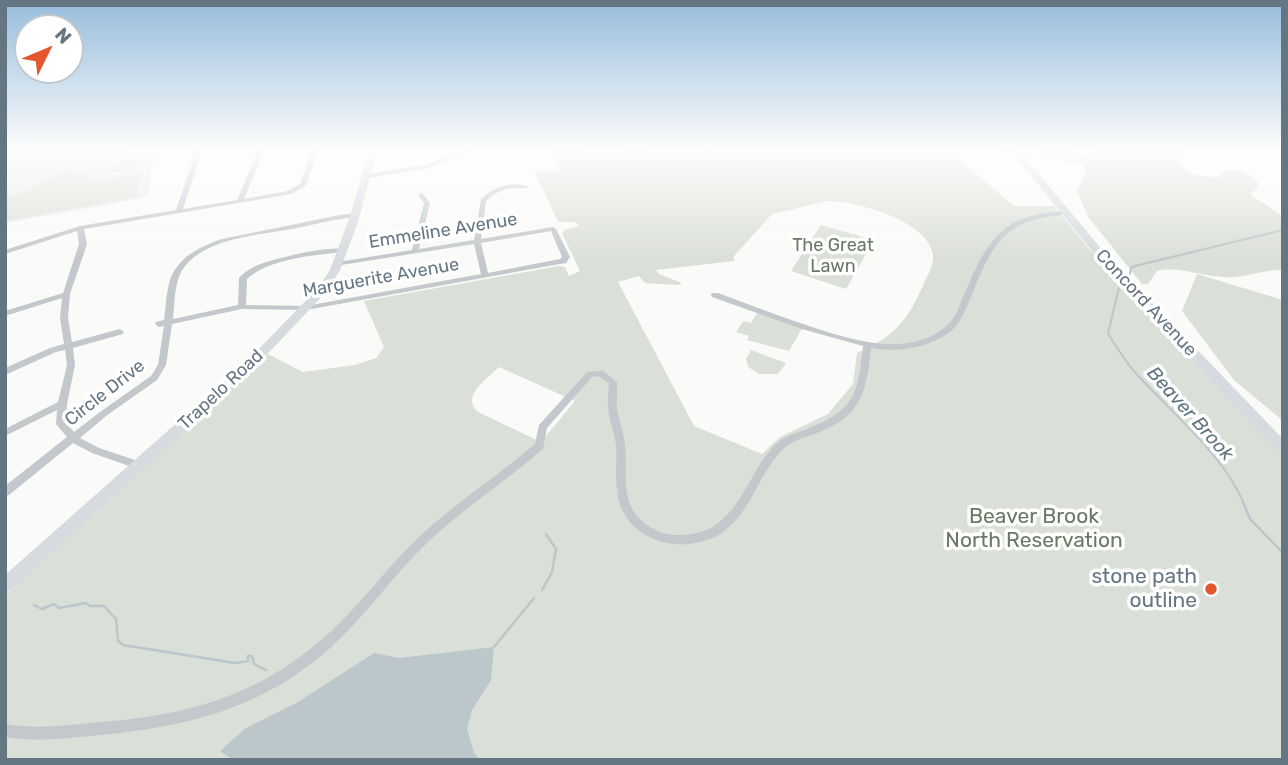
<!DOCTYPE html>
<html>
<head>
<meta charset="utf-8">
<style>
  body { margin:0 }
  #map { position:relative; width:1288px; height:765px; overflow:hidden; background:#fafaf8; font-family:Rubik,sans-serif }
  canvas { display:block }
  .frame { position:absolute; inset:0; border:7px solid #657683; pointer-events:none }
  .north { position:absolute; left:14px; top:14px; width:70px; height:70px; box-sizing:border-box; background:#fff; border:2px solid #c1c8cd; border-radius:50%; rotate:47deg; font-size:19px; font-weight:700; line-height:28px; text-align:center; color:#657683 }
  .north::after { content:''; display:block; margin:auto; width:24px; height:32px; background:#e4572e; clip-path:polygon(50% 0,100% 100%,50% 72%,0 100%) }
</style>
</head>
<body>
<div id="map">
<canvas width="1288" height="765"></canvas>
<div class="frame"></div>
<div class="north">N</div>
</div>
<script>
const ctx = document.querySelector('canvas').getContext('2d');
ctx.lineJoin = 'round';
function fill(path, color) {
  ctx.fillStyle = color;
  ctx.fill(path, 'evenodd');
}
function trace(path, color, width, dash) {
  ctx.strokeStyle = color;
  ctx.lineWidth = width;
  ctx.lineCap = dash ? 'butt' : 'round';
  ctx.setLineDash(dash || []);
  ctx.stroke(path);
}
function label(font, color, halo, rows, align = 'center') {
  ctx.font = font + ' Rubik,sans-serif';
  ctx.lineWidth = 7;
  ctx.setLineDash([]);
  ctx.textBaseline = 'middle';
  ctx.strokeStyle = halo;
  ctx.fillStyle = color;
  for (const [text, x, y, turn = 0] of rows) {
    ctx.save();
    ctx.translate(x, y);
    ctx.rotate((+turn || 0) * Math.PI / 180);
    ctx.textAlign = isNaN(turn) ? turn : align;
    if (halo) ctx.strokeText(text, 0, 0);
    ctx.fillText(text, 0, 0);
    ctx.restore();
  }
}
fill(new Path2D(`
  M 134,151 L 158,151 L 151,172 L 148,197 L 5,223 L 5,157 L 31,154 L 76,160 Z`), '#e8e9e9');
fill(new Path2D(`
  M 5,151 L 134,151 L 76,160 L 31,154 L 5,157 Z
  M 549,151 L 952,153 L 1014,206 L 1054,206 L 1090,250 L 1283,455 L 1283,760 L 5,760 L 5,595 L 268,354 L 303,372 L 355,365 L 376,358 L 384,347 L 364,301 L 559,266 L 565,267 L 569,276 L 580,271 L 562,233 L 565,230 L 579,226 L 575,222 L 558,222 L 534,170 L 560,173 ZM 828,201 C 856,201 929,221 933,255 C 934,264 929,273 925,281 C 908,320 897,335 857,353 L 853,384 L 828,414 L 780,437 L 762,454 L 694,426 L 618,282 L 639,276 L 645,283 L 678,285 L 682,283 L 659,274 L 656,270 L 734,261 L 734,256 L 772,214 ZM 499,367 L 575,401 L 541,442 L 478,412 C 460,396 487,379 499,367 Z
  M 1038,151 L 1073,151 L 1091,157 L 1092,151 L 1188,151 L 1178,160 L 1178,163 L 1195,175 L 1218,177 L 1223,171 C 1236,168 1250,172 1258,183 L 1258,188 L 1251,193 L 1252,196 L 1283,216 L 1283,270 C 1263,269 1243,279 1223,277 C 1199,276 1181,266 1157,271 L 1148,284 L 1142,284 L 1089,218 L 1077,192 L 1085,175 L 1084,165 L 1042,156 L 1037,154 Z
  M 135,154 L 145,153 L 141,167 L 109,173 L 108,167 Z
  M 71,167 L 78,172 L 90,169 L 86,183 L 141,173 L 136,197 L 5,221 L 5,198 L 30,189 Z
  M 821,225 L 874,240 L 846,289 L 791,271 Z
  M 1197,274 L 1283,300 L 1283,421 L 1234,380 L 1182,311 Z
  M 758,312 L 803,327 L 789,351 L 747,340 L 749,336 L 736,332 L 743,321 L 751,323 Z
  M 751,350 L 786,363 L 778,374 L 760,374 L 748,367 L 746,359 Z`), '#dadfd7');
fill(new Path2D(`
  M 494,647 L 491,680 L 472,710 L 467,729 L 474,753 L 481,760 L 233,760 L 220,751 L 246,728 L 298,702 L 374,653 L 399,658 Z`), '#bbc7cb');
trace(new Path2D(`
  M 1129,279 L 1131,268 L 1135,266 L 1283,230
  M 1120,283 L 1108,334 C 1116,346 1124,359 1133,370 C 1168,410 1224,454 1244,504`), '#bbc7cb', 2);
trace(new Path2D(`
  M 1243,502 L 1250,519 L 1283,553
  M 542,590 L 552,572 L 556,549 L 546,534
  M 34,605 L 42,609 L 54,604 L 59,608 L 86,603 L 90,606 L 104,606 L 116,619 L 118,641 L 123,645 L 235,663 L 248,661 L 248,656 L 252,656 L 254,664 L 266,670
  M 494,647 L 534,598`), '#bbc7cb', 2.5);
fill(new Path2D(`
  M 196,151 L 202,151 L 183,209 L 237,200 L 258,151 L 264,151 L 244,199 L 288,191 L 300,184 L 312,151 L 318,151 L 306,185 L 292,194 L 84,229 L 87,244 L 70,294 L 68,318 L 72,342 L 120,329 L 124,332 L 123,334 L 73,348 L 75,365 L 67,404 L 66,423 L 74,432 L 100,412 L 151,376 L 158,365 L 164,326 L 159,327 L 155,324 L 156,322 L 164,320 C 166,308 166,292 170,280 C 178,257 201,246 222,239 L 340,215 L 356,213 L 359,215 L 356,217 C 334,219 313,225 292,229 C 258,235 208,238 185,266 C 174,280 175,301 173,319 L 238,305 L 239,278 C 245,272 250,268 258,265 C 274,259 332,244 347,250 L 343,252 C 314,255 268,259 247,279 L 246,305 L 306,306 L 481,274 L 474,244 L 335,266 L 334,264 L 338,262 L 412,250 L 424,203 L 418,195 L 421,193 L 423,194 L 430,203 L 419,249 L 474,240 L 481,199 C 493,187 513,180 529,187 C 524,189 519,188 512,188 C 502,189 494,194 486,201 L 481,239 L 553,227 L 556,229 L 570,257 L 566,263 L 554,265 L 306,310 L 242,309 L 172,324 L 166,365 L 157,380 L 106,416 L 80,438 L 99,448 L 141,462 L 143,465 L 141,468 L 138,469 L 92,453 L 73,443 L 9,495 L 5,496 L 5,486 L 67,437 L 56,424 L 57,410 L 5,436 L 5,429 L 58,402 L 67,365 L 65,350 L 56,352 L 5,375 L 5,368 L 50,348 L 64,344 L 60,318 L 62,298 L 5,316 L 5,311 L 63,293 L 79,244 L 77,231 L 5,254 L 5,250 L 80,226 L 176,210 ZM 551,231 L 562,257 L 560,259 L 488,273 L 481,243 Z
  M 464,151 L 474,151 L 425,169 L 367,178 L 364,176 L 367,174 L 424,165 Z
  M 999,151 L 1019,151 L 1019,152 L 1016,154 Z
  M 1066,211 L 1069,213 L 1068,214 C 1051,217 1033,217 1017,227 C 992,241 981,272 971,297 C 966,307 963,318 956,326 C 948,335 936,341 924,345 C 907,350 889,351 871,348 C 866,394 862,416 815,434 C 803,438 791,441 782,450 C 758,475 751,512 723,532 C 709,542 685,547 667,543 C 639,537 619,518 617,489 C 615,475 617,460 616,446 C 615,432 608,419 608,405 C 607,398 609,390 609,383 L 598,376 L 592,377 L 547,428 L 543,449 C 506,481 464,508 428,542 C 393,575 366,616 330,648 C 260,711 181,728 90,736 C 61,739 34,742 5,737 L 5,724 C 34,729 61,726 90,723 C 180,716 249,701 320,641 C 357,610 384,570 419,537 C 455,503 498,476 535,444 L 539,425 L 587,372 L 603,371 L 617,382 C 618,391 616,400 617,409 C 619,421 624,433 625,445 C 628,476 618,507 650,527 C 658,531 666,535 675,535 C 694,536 711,531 724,518 C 746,498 754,465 776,444 C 785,435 798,433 809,428 C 856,410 858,392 863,346 L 802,329 L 712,297 L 711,295 L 712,293 L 718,293 C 751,305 784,318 818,329 C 843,337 870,345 896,344 C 916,344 940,336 953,319 C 958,312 960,303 964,295 C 975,270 986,241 1010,225 C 1026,214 1047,213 1066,211 Z`), '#c3c8cc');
fill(new Path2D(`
  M 369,151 L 377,151 L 358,222 L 340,270 L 327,291 L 258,364 L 11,590 L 5,592 L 5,575 L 250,358 L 319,287 L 330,270 L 348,222 Z
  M 1011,151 L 1020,151 L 1108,257 L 1283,439 L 1283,453 L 1278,452 L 1100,261 Z`), '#d6dbdf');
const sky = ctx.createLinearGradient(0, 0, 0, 259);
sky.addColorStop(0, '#96bcdc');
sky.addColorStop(0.58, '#fdfdfc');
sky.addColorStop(1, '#fdfdfc00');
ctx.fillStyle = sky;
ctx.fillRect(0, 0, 1288, 259);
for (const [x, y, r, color] of [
  [1211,589,7,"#e4572e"]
]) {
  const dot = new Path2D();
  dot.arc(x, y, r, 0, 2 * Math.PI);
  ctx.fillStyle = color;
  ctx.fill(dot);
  trace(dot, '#fff', 2.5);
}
label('18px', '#657683', '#fff', [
  ["Emmeline Avenue",443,231,-9],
  ["Marguerite Avenue",381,278,-10],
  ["Concord Avenue",1146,303,47],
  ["Trapelo Road",221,390,-43],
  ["Circle Drive",105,393,-38]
]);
label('18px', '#687a64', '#fff', [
  ["The Great",833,246],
  ["Lawn",833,267]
]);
label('italic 19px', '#60757c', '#fff', [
  ["Beaver Brook",1190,414,48]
]);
label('21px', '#687a64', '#fff', [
  ["Beaver Brook",1034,517],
  ["North Reservation",1034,541]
]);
label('21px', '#657683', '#fff', [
  ["stone path",1197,577],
  ["outline",1197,601]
], 'right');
</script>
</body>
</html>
